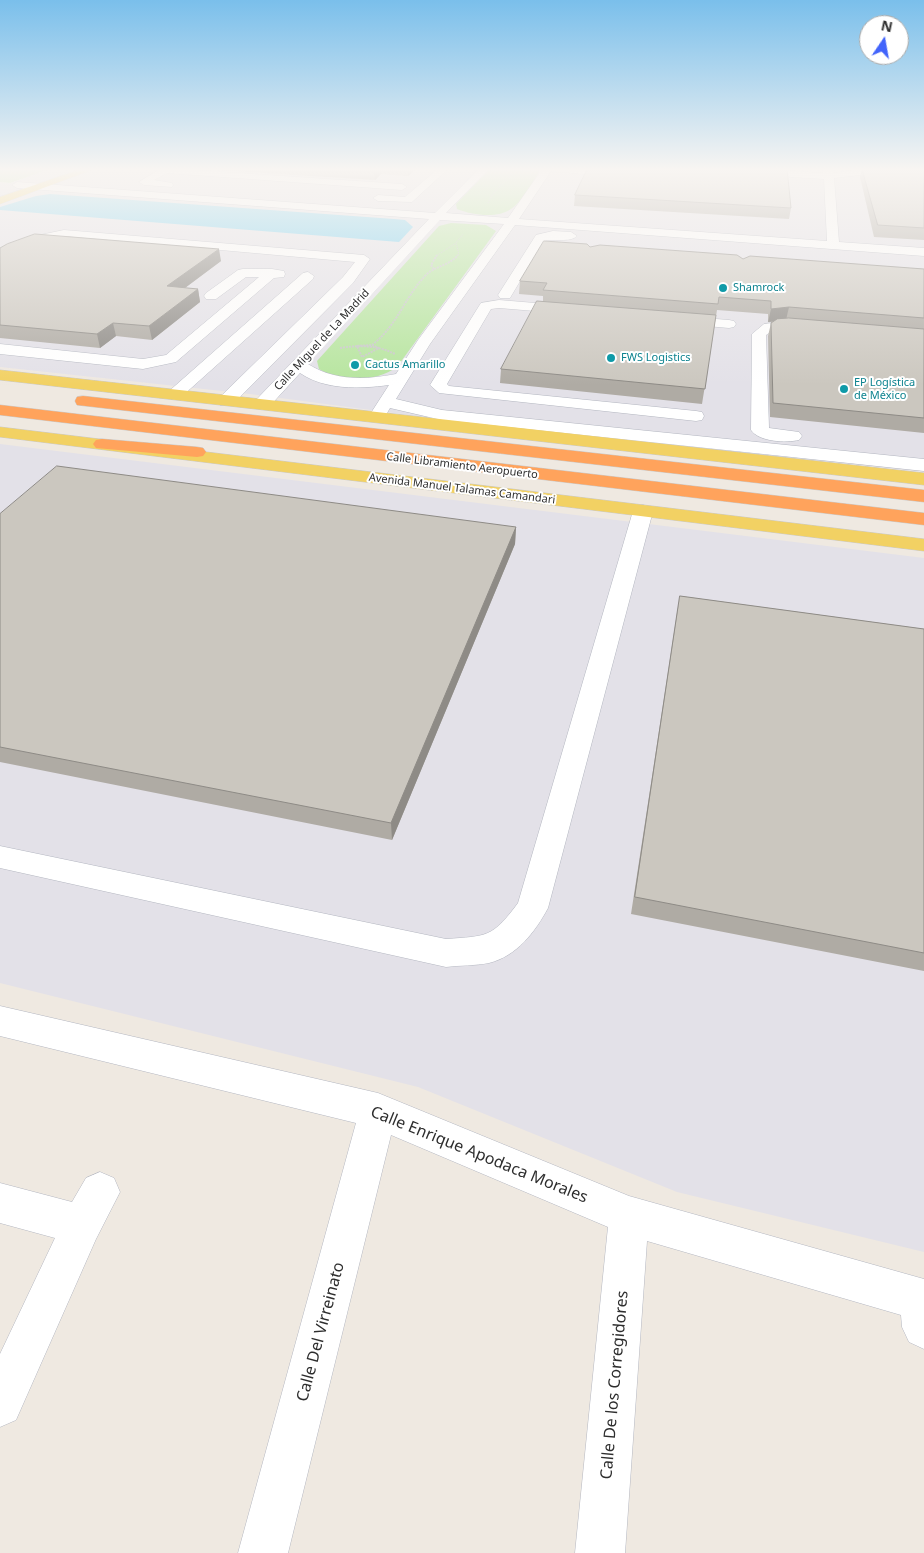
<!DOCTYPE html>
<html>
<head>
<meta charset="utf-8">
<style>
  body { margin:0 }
  #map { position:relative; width:924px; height:1553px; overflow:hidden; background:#efe9e1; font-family:"Noto Sans",sans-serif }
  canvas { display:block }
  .north { position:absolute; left:859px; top:15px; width:50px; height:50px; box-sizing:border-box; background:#fff; border:1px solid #ababab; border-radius:50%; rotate:12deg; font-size:14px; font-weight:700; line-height:20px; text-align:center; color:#2e2e2e }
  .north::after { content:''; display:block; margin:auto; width:18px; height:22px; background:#4264fb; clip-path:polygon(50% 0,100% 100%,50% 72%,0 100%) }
</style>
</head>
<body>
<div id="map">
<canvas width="924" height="1553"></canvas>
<div class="north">N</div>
</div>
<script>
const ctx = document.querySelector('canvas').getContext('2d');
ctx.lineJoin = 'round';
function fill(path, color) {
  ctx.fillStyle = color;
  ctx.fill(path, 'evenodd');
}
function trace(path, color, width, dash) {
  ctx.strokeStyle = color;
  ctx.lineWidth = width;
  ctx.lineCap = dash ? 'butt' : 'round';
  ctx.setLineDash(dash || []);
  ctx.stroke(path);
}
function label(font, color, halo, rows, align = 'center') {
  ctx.font = font + ' "Noto Sans",sans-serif';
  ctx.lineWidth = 4;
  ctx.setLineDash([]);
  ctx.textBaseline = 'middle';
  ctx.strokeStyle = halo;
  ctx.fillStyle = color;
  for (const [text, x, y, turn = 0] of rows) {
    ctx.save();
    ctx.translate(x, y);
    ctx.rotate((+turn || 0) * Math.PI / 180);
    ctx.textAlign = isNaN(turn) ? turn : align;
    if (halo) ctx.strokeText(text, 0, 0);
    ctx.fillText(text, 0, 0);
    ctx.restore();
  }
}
fill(new Path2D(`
  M 53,168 L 924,168 L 924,472 L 439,419 L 250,394 L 0,367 L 0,182 L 10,183 Z
  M 0,444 L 924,558 L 924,1252 L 677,1192 L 418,1087 L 0,983 Z`), '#e3e1e8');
fill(new Path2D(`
  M 0,168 L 53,168 L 10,183 L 0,182 Z
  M 491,168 L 541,168 C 535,179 522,202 511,209 C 497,219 472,215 457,209 L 456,204 Z
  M 451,223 L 486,225 L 496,231 L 397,367 C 376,382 341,383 319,369 L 317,361 L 439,226 Z`), '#b6e59e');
fill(new Path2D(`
  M 50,194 L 394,219 L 405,220 L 413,227 L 399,242 L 0,210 L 0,207 L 36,196 Z`), '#75cff0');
const minor = new Path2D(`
  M 162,168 L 402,184 L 407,187 L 402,190 L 167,173 L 154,180 L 172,183 L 173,185 L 172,187 L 144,185 L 139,182 Z
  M 439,168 L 449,168 L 412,202 L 378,201 L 373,198 L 378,195 L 405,197 Z
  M 480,168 L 490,168 L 446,213 L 508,218 L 543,168 L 580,168 L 589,171 L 584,174 L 551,171 L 519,219 L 827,241 L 824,179 L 696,171 L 691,168 L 740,168 L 823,173 L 822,168 L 832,168 L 833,173 L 873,168 L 900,168 L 895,171 L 834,178 L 839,242 L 924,248 L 924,256 L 515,225 L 430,344 L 396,399 L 442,410 L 924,459 L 924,471 L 442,420 L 390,408 L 383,420 L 371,420 L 369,416 L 389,385 C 359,389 325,390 300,373 L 268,408 L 256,408 L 254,404 L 256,400 L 429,219 L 17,188 L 12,185 L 17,182 L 435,213 ZM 440,220 L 504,224 L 418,340 L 396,374 C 366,380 334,381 308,364 Z
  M 64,230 L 364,255 L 370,259 L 353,283 L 232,405 L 220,405 L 218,401 L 220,397 L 343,277 L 355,262 L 64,236 L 47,240 L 0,258 L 0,250 L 40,235 Z
  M 553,231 L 571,232 L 577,236 C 570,243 554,238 544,241 L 510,298 L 500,298 L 498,295 L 536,235 Z
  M 243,269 L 272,269 L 284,271 L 285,274 L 284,277 L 274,278 L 176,362 L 143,369 L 0,354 L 0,344 L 143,359 L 166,355 L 259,277 L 246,277 L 216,299 L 206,299 L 204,296 L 206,293 L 238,270 Z
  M 308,272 L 314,276 L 313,279 L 180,398 L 168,398 L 166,395 L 168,392 L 303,273 Z
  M 499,300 L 571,306 L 578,310 L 571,314 L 499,308 L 491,309 L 447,384 L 449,386 L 696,411 L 702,412 L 704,416 L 702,420 L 696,421 L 439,393 L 430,385 L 479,306 L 481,303 Z
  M 678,316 L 729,320 L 734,321 L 736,324 L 734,327 L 729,328 L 673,323 L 671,320 L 673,317 Z
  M 789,321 L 813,325 L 815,328 L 813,331 L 808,332 L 782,330 L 774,330 L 766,335 L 769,428 L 799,432 L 802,436 L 799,440 C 786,443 759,442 751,430 L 752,334 L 764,324 Z
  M 643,505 L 650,507 L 653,511 L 548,908 C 535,932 517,956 489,963 C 475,966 460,965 446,967 L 0,868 L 0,846 L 446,939 C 487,936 492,938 518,903 L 633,511 L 636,507 Z
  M 0,1006 L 378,1093 L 629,1196 L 924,1279 L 924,1349 L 909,1342 L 902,1327 L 901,1315 L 647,1241 L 625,1553 L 575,1553 L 608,1227 L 391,1135 L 288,1553 L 238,1553 L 356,1123 L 0,1036 Z
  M 100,1172 L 114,1178 L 120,1192 L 96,1239 L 16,1420 L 0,1427 L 0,1354 L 55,1238 L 0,1223 L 0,1183 L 72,1202 L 86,1178 Z`);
const major = new Path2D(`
  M 84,168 L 97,168 L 0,204 L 0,197 Z
  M 0,370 L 924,473 L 924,485 L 0,380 Z
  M 0,427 L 924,539 L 924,551 L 0,437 Z`);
const highway = new Path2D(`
  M 83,396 L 924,490 L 924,502 L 77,405 L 75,401 L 77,397 Z
  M 0,405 L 924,513 L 924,525 L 0,415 Z
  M 102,439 L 197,447 L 203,448 L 206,452 L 203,456 L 197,457 L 96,448 L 93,444 L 96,440 Z`);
trace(minor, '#b4b7c1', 1);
trace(major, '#c9c9c9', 1);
trace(highway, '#c9c9c9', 1);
trace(new Path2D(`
  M 488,203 C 494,188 508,181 516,168
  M 436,256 L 456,243
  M 457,256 L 459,254 L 456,243 L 463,234`), '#c9c9c9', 1, [1, 1]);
trace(new Path2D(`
  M 434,269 L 431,265 L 437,255
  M 372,345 C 398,325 404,298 425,276 C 434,266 449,266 458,255
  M 372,345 L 379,348 L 362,357 L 357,346 Z
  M 340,348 C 359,345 377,345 395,354`), '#c9c9c9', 2, [2, 1]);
fill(minor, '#fff');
fill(major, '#f2d163');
fill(highway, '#ffa35c');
fill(new Path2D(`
  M 186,168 L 417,168 L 408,176 L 381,174 L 375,180 Z
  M 862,168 L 924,168 L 924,240 L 874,237 L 860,177 Z
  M 717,169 L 791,208 L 789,219 L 574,206 L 575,195 Z
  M 590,247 L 743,259 L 924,269 L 924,433 L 770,417 L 768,336 L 771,323 L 772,322 L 768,322 L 768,314 L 717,310 L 702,404 L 500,383 L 501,369 L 543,302 L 543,296 L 519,294 L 520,281 Z
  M 0,248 L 221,261 L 185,288 L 198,289 L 200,302 L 152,340 L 116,336 L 100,348 L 0,338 Z
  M 0,514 L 516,527 L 515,544 L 392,840 L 0,762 Z
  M 680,596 L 924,629 L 924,971 L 631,914 L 677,613 Z`), '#afaba4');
fill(new Path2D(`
  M 377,168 L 381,168 L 381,174 L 375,180 L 374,170 Z
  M 408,168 L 417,168 L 408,176 Z
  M 219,249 L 221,261 L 170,299 L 167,286 Z
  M 198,289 L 200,302 L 152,340 L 149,326 Z
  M 789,307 L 786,320 L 768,322 L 771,309 Z
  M 113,323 L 116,336 L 100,348 L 97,334 Z
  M 516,527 L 515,544 L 392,840 L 391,823 Z`), '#8e8b86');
const building = new Path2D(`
  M 340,168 L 377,168 L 374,170 Z
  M 588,168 L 701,168 L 717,169 L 720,168 L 787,168 L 791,208 L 575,195 Z
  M 862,168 L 924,168 L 924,228 L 878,225 Z
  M 35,234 L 219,249 L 167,286 L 198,289 L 149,326 L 113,323 L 97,334 L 0,325 L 0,248 L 7,244 Z
  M 544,241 L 587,244 L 590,247 L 600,245 L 737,255 L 743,259 L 750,256 L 924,269 L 924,318 L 789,307 L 771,309 L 771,301 L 719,297 L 718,304 L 543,290 L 547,283 L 520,281 Z
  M 537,301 L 716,315 L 705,389 L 501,369 Z
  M 789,318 L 924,329 L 924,418 L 773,403 L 771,323 L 777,319 Z
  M 57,466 L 516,527 L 391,823 L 0,747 L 0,514 Z
  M 680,596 L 924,629 L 924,953 L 635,897 Z`);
fill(building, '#cbc7bf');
trace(building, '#8e8b86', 1);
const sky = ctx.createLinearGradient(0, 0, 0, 385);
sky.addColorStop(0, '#7abfeb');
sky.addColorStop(0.44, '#f8f5f2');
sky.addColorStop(1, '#f8f5f200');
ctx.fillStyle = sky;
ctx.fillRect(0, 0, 924, 385);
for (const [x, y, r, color] of [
  [723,288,5,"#0f9aa8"],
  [611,358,5,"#0f9aa8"],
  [355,365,5,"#0f9aa8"],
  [844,389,5,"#0f9aa8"]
]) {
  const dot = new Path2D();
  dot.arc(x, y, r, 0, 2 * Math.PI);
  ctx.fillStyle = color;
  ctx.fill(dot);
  trace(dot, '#fff', 2);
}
label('11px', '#0d838f', '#fff', [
  ["Shamrock",733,288],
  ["FWS Logistics",621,358],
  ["Cactus Amarillo",365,365],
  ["EP Logística",854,383],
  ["de México",854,396]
], 'left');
label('11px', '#2e2e2e', '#fff', [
  ["Calle Miguel de La Madrid",322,340,-47],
  ["Calle Libramiento Aeropuerto",462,466,7],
  ["Avenida Manuel Talamas Camandari",462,489,7]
]);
label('16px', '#2e2e2e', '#fff', [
  ["Calle Enrique Apodaca Morales",479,1155,22],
  ["Calle Del Virreinato",321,1332,-75],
  ["Calle De los Corregidores",615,1385,-85]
]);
</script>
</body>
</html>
